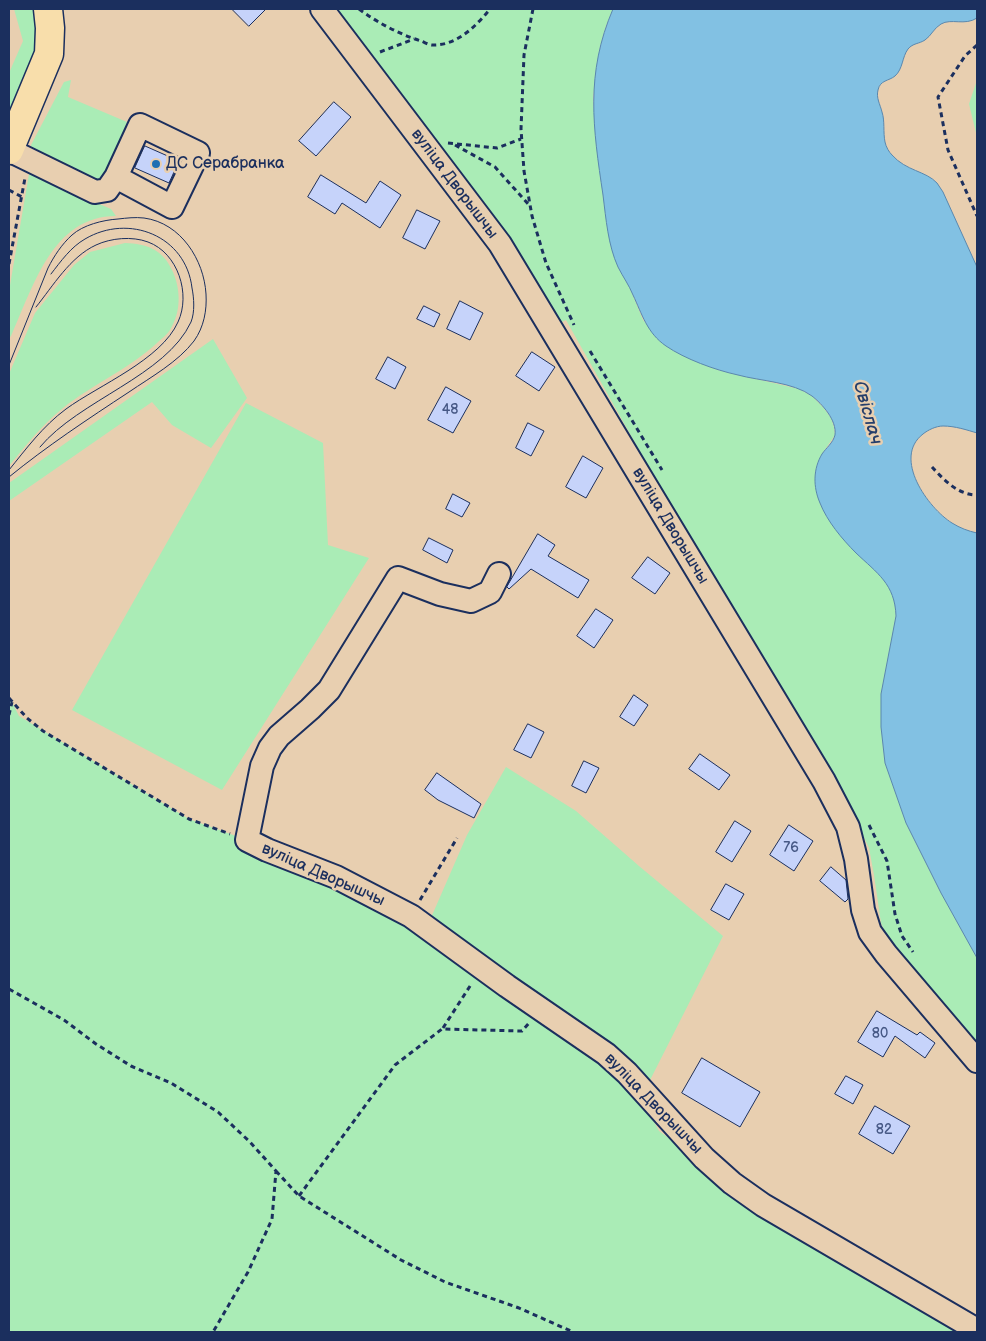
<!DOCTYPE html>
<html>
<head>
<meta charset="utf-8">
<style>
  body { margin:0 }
  #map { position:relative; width:986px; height:1341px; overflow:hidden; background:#e8cfb0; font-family:"Balsamiq Sans",sans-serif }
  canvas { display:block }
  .frame { position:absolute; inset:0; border:10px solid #1b2f5e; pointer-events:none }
</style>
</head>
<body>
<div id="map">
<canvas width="986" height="1341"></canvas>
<div class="frame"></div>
</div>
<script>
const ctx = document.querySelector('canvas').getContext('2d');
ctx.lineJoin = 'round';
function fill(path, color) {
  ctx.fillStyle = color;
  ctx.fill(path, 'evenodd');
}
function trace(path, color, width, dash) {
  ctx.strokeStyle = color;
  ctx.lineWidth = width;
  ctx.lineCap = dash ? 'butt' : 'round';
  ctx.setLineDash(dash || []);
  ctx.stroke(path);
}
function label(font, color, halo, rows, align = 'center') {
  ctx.font = font + ' "Balsamiq Sans",sans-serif';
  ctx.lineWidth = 5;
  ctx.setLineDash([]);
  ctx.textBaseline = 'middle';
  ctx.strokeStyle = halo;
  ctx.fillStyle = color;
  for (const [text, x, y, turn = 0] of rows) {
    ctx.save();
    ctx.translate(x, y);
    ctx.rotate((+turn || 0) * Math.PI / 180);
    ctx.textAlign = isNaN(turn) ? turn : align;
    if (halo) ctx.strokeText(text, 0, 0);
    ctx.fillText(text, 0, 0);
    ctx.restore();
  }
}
fill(new Path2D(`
  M 14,9 L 34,9 L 41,46 L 9,129 L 9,73 L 23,41 Z
  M 327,9 L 613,9 L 606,26 L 600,47 L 593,97 L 597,150 L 608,229 L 618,267 L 629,286 L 643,320 L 667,346 L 718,370 L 799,389 L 812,396 L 823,407 L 831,418 L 834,427 L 835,435 L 822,454 L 820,503 L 829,519 L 841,536 L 882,577 L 892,592 L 895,603 L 896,616 L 881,694 L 881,727 L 885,763 L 906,823 L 941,893 L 977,958 L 977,1055 L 894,952 L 881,923 L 874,875 L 869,848 L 846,801 L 749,646 L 566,320 L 555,325 Z
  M 71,80 L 68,97 L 127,122 L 104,183 L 94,183 L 32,150 L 31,145 L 64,82 Z
  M 977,80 L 977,137 L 969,104 Z
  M 29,174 L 111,209 L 116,216 C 52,216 33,288 11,336 L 9,338 L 9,291 Z
  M 125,243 C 147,244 163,249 173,272 C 181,291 181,312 170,330 C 167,335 161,339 157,343 C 129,369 93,384 63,408 C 42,425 26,445 9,466 L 9,374 L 35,313 L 74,265 L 90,252 Z
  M 213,339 L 247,398 L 211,448 L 172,425 L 152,402 L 9,501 L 9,483 Z
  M 246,403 L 323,443 L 328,545 L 369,558 L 222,790 L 72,710 Z
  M 9,699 L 12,702 L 19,716 L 189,819 L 247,840 L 430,920 L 467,835 L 506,767 L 576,811 L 639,866 L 723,936 L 644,1092 L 634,1085 L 659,1131 L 760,1205 L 977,1332 L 9,1332 Z`), '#aaecb6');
const water = new Path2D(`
  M 613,9 L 977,9 L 977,18 C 965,26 951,18 941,24 C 934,28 931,36 925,40 C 919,44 913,43 908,49 C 902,57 903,69 895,76 C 889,81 880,80 878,90 C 876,98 880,104 882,112 C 885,121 883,132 885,142 C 886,147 889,152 892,155 C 906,171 926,171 937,183 C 939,186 941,189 943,192 L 977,267 L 977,433 C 967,430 955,426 943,426 C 936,426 928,430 923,434 C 892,458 928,508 952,523 C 960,528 968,531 977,533 L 977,958 L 941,893 L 906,823 L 885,763 L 881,727 L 881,694 L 896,616 C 895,584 877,573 856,553 C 842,539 827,521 820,503 C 813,487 813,469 822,454 C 826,448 833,443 835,435 C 837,420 822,404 812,396 C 793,382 760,381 738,375 C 715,370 685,359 666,346 C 647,333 642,314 633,295 C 629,285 623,277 618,267 C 608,245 606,219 603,195 C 593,128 585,74 613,9 Z`);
fill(water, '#82c1e3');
trace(water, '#5987ae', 1);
const building = new Path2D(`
  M 232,9 L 266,9 L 249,26 Z
  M 334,102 L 351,117 L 316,156 L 299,141 Z
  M 145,146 L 179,161 L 169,183 L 135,168 Z
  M 321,175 L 366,203 L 380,181 L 401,195 L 380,228 L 342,203 L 335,214 L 308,197 Z
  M 417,210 L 440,221 L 425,249 L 403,238 Z
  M 460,301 L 483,313 L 470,340 L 447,329 Z
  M 424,306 L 440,314 L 434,327 L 417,319 Z
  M 532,352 L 555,367 L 539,391 L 516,376 Z
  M 388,357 L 406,367 L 395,389 L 376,379 Z
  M 446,387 L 471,401 L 453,433 L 428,420 Z
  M 528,423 L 544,431 L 531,456 L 516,448 Z
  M 583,456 L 603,468 L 586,498 L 566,487 Z
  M 453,494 L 470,503 L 462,517 L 446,509 Z
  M 538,534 L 555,545 L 548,556 L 589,580 L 578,598 L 531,569 L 509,589 L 507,587 Z
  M 429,538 L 453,550 L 447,563 L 423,550 Z
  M 648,557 L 670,573 L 655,594 L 632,578 Z
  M 596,609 L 613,620 L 594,648 L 577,636 Z
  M 634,695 L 648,705 L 634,726 L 620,717 Z
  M 528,724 L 544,732 L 531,758 L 514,750 Z
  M 700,754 L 730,775 L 719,790 L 689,769 Z
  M 584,761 L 599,768 L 586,793 L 572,786 Z
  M 437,773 L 481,804 L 474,818 L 438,800 L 425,790 Z
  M 735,821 L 751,831 L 732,862 L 716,852 Z
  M 789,825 L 813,841 L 794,871 L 770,855 Z
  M 831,867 L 846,880 L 848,899 L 845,902 L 820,881 Z
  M 726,884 L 744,894 L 729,920 L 711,910 Z
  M 877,1011 L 917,1035 L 920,1032 L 935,1043 L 925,1058 L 895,1036 L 883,1057 L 858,1042 Z
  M 702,1058 L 760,1092 L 740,1127 L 682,1093 Z
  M 846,1076 L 863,1085 L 853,1104 L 835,1094 Z
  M 875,1106 L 910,1126 L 893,1154 L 859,1134 Z`);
fill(building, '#c6d3fa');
trace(building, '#1b2f5e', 1);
const minor = new Path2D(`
  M 322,9 L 500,244 L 824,781 L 848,827 L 856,859 L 863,910 L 870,932 L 886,954 L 977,1061
  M 9,150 L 95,192 L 107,190 L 116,177 L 140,125 L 198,153 L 172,207 L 116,177
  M 499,574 L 490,592 L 471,601 L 440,594 L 398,578 L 329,690 L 310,709 L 279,736 L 270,748 L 262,766 L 247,840 L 267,850 L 336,877 L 411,916 L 507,986 L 606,1054 L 627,1073 L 704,1158 L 732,1183 L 763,1205 L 977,1330`);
const major = new Path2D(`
  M 9,150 L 49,54 L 50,28 L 48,9`);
trace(minor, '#1b2f5e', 26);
trace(major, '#1b2f5e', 31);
trace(new Path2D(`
  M 359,9 C 378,23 399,34 421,41 C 424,42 429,45 432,45 C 457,46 476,26 490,9
  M 533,9 L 524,55 L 521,129 L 524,171 L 532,216 L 546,263 L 574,325
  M 977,45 L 965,56 L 938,97 L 948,150 L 977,216
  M 380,52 L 414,39
  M 448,143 L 497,148 L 521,139
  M 455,145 L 495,167 L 529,205
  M 9,190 L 22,197
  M 9,264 L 25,178
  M 590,351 L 662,470
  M 932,467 C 944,480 958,495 977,495
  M 9,698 L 27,718 L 43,731 L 189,819 L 230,834
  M 9,715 L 12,702
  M 869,825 L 887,861 L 895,914 L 902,936 L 913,952
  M 420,900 L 457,838
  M 9,989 L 64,1020 L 96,1044 L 131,1066 L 171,1083 L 218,1112 L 250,1142 L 276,1171 L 272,1219 L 248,1272 L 213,1332
  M 443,1028 L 472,983
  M 276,1171 L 299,1196 L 401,1260 L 445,1282 L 519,1308 L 573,1332
  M 299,1196 L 395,1065 L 442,1029 L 522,1031 L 529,1023`), '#1b2f5e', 3, [5, 4]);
trace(minor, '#e8cfb0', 22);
trace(major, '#f8deab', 28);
trace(new Path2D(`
  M 9,365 L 48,268 C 54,256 62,244 72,235 C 83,225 103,220 118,219 C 127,218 135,217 144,218 C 181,223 204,260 206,294 C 207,310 204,327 194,341 C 178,362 151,377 129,392 C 88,419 47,446 9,477
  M 40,447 C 79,400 166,376 191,322 C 195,312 194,298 192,288 C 186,236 129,213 85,239 C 71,247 61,261 51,274
  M 9,470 C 26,449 43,426 66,409 C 99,385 161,360 178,322 C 191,294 178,253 148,242 C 132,236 111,238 96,245 C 70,257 53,286 36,307`), '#1b2f5e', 1);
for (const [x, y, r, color] of [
  [156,164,5,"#1f6fb2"]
]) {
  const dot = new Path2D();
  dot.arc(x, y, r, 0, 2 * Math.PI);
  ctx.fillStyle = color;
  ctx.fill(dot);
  trace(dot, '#e8cfb0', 2);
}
label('14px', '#465885', null, [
  ["48",450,410],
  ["76",791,848],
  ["80",880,1034],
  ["82",884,1130]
]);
label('16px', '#1b2f5e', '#e8cfb0', [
  ["ДС Серабранка",166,164]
], 'left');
label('16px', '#1b2f5e', '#e8cfb0', [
  ["вуліца Дворышчы",454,184,53],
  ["вуліца Дворышчы",670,526,59],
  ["вуліца Дворышчы",323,875,24],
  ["вуліца Дворышчы",653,1104,46]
]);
label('italic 18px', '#253e6b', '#e8cfb0', [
  ["Свіслач",867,413,74]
]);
</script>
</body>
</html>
